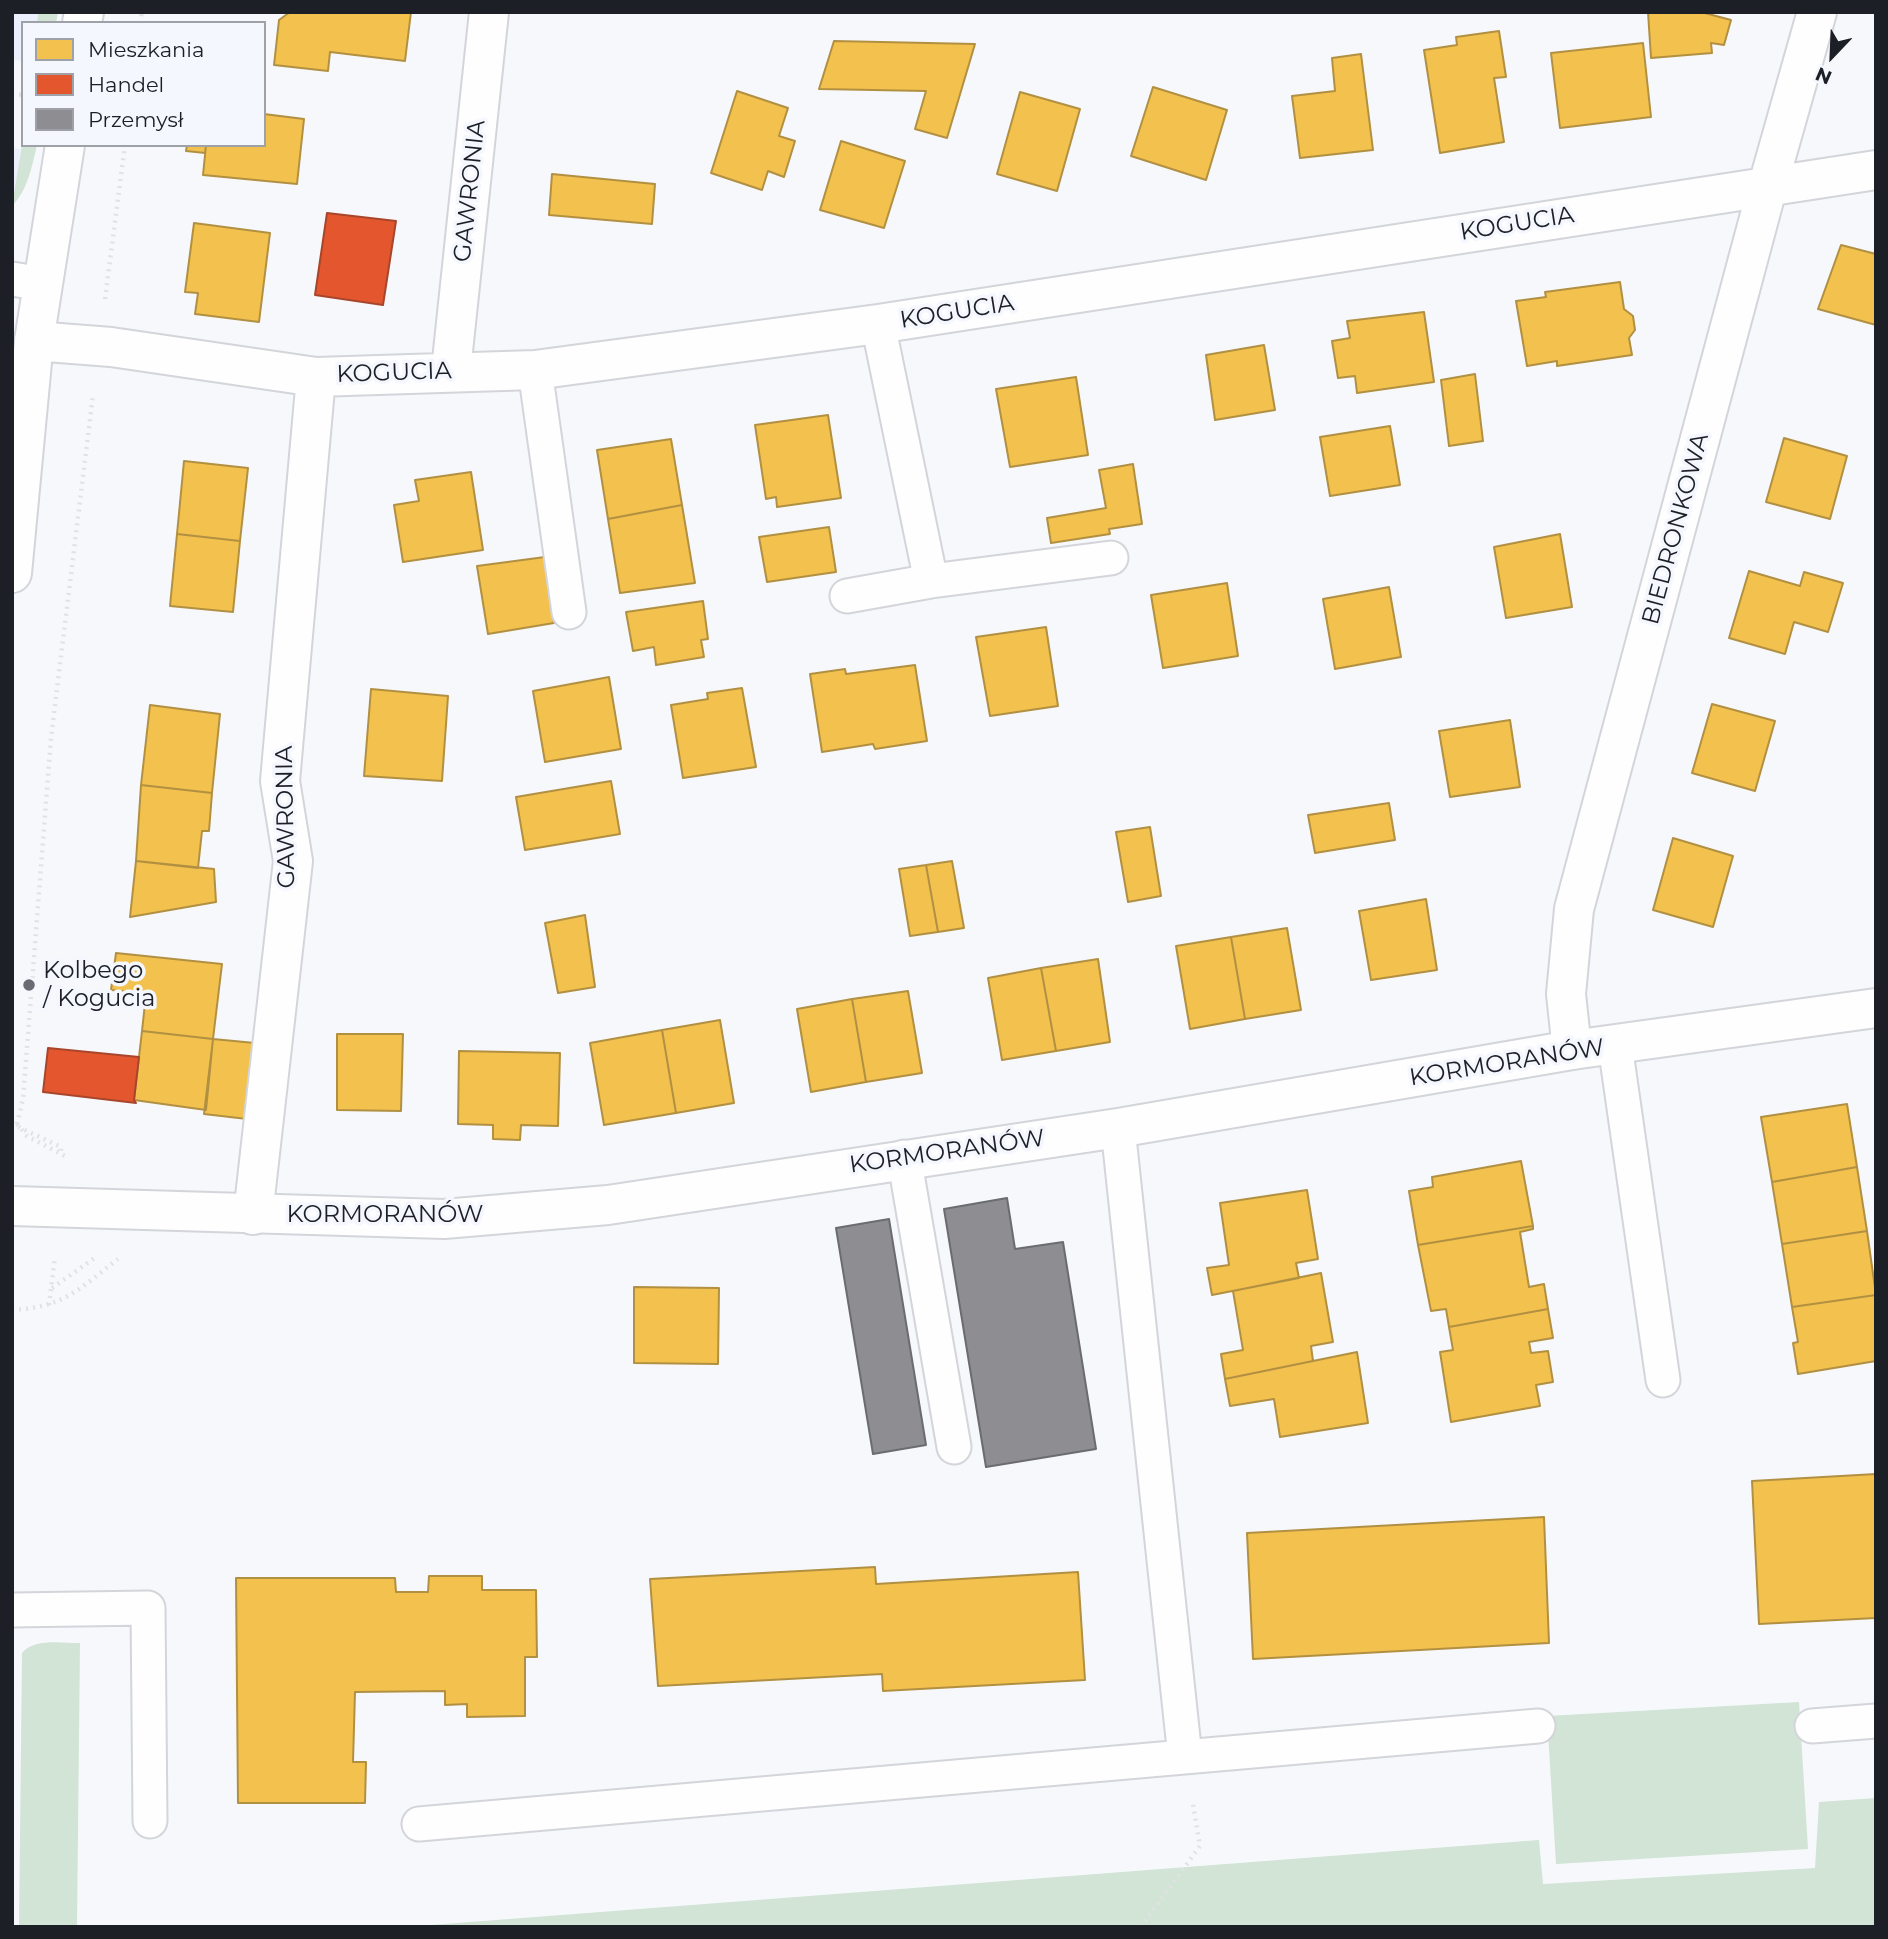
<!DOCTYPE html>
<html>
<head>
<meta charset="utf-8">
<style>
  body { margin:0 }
  #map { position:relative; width:1888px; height:1939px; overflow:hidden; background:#f7f8fc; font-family:Montserrat,sans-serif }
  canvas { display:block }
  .frame { position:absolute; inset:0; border:14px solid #1c1f25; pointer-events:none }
  .legend { position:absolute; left:21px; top:21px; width:245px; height:126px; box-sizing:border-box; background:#f5f7fe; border:2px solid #9ea1a7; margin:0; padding:9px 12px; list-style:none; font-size:21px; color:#1c1f25 }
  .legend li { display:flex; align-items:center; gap:14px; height:35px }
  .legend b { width:35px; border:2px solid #9ea1a7 }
  .north { position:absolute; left:1797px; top:21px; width:70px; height:70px; -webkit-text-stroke:5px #f5f7fe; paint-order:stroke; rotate:203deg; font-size:19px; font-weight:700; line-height:28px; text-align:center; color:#1c1f25 }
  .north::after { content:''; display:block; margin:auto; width:24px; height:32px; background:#1c1f25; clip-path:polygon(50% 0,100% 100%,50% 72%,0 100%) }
</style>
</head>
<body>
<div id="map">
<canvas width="1888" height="1939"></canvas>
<div class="frame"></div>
<ul class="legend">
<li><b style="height:19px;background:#f2c14e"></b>Mieszkania</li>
<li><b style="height:19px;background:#e4572e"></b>Handel</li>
<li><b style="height:19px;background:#8d8d92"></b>Przemysł</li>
</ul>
<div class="north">N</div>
</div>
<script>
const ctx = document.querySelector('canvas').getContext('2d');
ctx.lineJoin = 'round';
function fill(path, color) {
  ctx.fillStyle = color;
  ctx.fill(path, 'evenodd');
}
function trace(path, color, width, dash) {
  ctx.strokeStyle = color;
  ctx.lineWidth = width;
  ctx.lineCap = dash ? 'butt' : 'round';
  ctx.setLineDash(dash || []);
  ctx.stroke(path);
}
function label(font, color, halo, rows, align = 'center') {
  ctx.font = font + ' Montserrat,sans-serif';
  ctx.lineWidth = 7;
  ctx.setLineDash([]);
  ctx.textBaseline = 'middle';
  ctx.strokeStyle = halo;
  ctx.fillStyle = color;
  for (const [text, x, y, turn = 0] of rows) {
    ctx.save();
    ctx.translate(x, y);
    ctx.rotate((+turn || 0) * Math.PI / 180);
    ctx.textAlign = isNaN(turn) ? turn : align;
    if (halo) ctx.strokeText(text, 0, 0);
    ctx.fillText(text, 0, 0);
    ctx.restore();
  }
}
fill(new Path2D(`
  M 12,12 L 38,12 L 37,23 L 23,23 L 23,61 L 12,60 Z
  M 12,148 L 21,149 L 12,217 Z`), '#ecf0fd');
fill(new Path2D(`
  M 38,12 L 58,12 L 56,23 L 37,23 Z
  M 23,139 L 23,145 L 37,145 C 32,166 28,190 12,206 Z
  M 80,1643 L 77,1927 L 19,1927 L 22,1653 C 33,1638 63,1643 80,1643 Z
  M 1799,1702 L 1808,1849 L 1556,1864 L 1547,1716 Z
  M 1876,1798 L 1876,1927 L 405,1927 L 1539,1840 L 1543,1884 L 1815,1868 L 1819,1802 Z`), '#d1e4d6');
const homes = new Path2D(`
  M 290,12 L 411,12 L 405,61 L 330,52 L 328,71 L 274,65 L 279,20 Z
  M 1648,12 L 1701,12 L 1731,20 L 1724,45 L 1711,43 L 1712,53 L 1651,58 Z
  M 1499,31 L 1506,77 L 1494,78 L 1504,142 L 1440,153 L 1424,50 L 1457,45 L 1456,37 Z
  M 834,41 L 975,44 L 947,138 L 915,129 L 926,91 L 819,89 Z
  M 1643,43 L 1651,117 L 1560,128 L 1551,53 Z
  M 1361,54 L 1373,150 L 1300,158 L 1292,96 L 1335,91 L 1332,58 Z
  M 1153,87 L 1227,110 L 1206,180 L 1131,156 Z
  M 737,91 L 788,108 L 779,136 L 795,141 L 784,177 L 768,171 L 762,190 L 711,173 Z
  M 1020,92 L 1080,109 L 1057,191 L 997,174 Z
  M 264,114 L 304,119 L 297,184 L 203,175 L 206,145 L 264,145 Z
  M 841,141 L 905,161 L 884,228 L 820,210 Z
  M 187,145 L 206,145 L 205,153 L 186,151 Z
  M 552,174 L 655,184 L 652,224 L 549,215 Z
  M 194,223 L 270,233 L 259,322 L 195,314 L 198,293 L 185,292 Z
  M 1841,245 L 1876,254 L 1876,325 L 1818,309 Z
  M 1620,282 L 1624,309 L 1633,316 L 1635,330 L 1629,338 L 1632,355 L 1557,366 L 1557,361 L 1527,366 L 1516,301 L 1546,297 L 1545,292 Z
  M 1424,312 L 1434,382 L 1357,393 L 1355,376 L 1338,378 L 1332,341 L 1350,338 L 1347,321 Z
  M 1264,345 L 1275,410 L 1215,420 L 1206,355 Z
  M 1475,374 L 1483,441 L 1449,446 L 1441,380 Z
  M 1076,377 L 1088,455 L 1010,467 L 996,389 Z
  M 828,415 L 841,498 L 777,507 L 776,497 L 766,499 L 755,425 Z
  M 1390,426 L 1400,485 L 1330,496 L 1320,437 Z
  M 1784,438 L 1847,456 L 1830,519 L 1766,502 Z
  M 671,439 L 682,505 L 608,519 L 597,450 Z
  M 184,461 L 248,468 L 240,541 L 177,534 Z
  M 1133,464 L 1142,524 L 1109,529 L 1110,534 L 1051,543 L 1047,518 L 1106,508 L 1099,470 Z
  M 471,472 L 483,550 L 403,562 L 394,505 L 419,501 L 415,480 Z
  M 682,505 L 695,583 L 620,593 L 608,519 Z
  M 829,527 L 836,572 L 767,582 L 759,537 Z
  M 177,534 L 240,541 L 233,612 L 170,606 Z
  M 1560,534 L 1572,607 L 1506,618 L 1494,547 Z
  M 545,557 L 554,623 L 488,634 L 477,566 Z
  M 1749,571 L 1800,586 L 1804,572 L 1843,583 L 1828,632 L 1794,622 L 1785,654 L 1729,638 Z
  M 1227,583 L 1238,656 L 1163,668 L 1151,595 Z
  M 1389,587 L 1401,657 L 1335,669 L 1323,599 Z
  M 703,601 L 708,639 L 701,640 L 704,657 L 656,665 L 654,647 L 633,651 L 626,612 Z
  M 1046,627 L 1058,706 L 990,716 L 976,637 Z
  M 915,665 L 927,741 L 875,749 L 873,744 L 822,752 L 810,674 L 845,669 L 846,674 Z
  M 609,677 L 621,749 L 545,762 L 533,691 Z
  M 742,688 L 756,767 L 683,778 L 671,705 L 708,699 L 707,693 Z
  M 371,689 L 448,696 L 442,781 L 364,776 Z
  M 1712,704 L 1775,721 L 1755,791 L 1692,773 Z
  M 150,705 L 220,714 L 212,793 L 141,785 Z
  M 1510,720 L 1520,787 L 1450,797 L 1439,731 Z
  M 611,781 L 620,834 L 525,850 L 516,797 Z
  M 141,785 L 212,793 L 209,831 L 202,831 L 198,868 L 136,861 Z
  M 1389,803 L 1395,840 L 1315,853 L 1308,815 Z
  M 1150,827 L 1161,896 L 1128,902 L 1116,832 Z
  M 1673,838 L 1733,856 L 1713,927 L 1653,910 Z
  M 136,861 L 214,869 L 216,902 L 130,917 Z
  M 952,861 L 964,928 L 938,932 L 926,865 Z
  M 926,865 L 938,932 L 910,936 L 899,869 Z
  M 1426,899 L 1437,970 L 1371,980 L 1359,911 Z
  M 585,915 L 595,987 L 558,993 L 545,923 Z
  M 1287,928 L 1301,1010 L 1245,1019 L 1231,937 Z
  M 1231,937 L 1245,1019 L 1190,1029 L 1176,946 Z
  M 116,953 L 222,964 L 213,1039 L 142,1031 L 146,994 L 111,990 Z
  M 1098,959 L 1110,1042 L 1056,1051 L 1041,968 Z
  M 1041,968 L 1056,1051 L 1002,1060 L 988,978 Z
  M 908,991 L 922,1073 L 866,1082 L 852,999 Z
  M 852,999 L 866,1082 L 811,1092 L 797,1009 Z
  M 720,1020 L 734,1103 L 676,1113 L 662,1030 Z
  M 662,1030 L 676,1113 L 604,1125 L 590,1043 Z
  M 142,1031 L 213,1039 L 206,1110 L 134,1100 Z
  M 337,1034 L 403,1034 L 401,1111 L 337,1110 Z
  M 213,1039 L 255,1043 L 247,1119 L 204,1114 Z
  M 459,1051 L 560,1053 L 558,1126 L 521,1125 L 520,1140 L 493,1139 L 493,1125 L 458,1124 Z
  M 1847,1104 L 1857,1167 L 1772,1182 L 1761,1117 Z
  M 1521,1161 L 1533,1226 L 1418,1245 L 1409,1191 L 1433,1187 L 1432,1177 Z
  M 1857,1167 L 1867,1231 L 1782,1244 L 1772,1182 Z
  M 1307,1190 L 1318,1259 L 1296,1263 L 1299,1278 L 1212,1295 L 1207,1268 L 1229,1265 L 1220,1203 Z
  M 1533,1226 L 1533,1229 L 1520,1232 L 1529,1287 L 1544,1284 L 1548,1309 L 1449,1327 L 1446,1309 L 1431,1311 L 1418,1245 Z
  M 1867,1231 L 1876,1295 L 1792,1307 L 1782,1244 Z
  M 1321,1273 L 1333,1342 L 1311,1346 L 1313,1361 L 1225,1379 L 1221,1354 L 1243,1350 L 1233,1291 Z
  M 634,1287 L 719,1288 L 718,1364 L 634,1363 Z
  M 1876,1295 L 1876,1361 L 1798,1374 L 1793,1343 L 1798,1342 L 1792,1307 Z
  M 1548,1309 L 1553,1338 L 1529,1342 L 1531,1353 L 1548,1351 L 1553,1382 L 1536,1385 L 1540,1406 L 1451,1422 L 1440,1352 L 1453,1350 L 1449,1327 Z
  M 1357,1352 L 1368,1423 L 1280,1437 L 1274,1399 L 1230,1406 L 1225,1379 Z
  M 1876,1474 L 1876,1618 L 1759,1624 L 1752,1481 Z
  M 1544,1517 L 1549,1643 L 1253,1659 L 1247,1533 Z
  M 875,1567 L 876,1584 L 1078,1572 L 1085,1680 L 883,1691 L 882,1674 L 658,1686 L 650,1579 Z
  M 429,1576 L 482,1576 L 482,1590 L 536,1590 L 537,1657 L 525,1657 L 525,1716 L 467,1717 L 467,1704 L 445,1705 L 445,1691 L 355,1692 L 353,1762 L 366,1762 L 365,1803 L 238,1803 L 236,1578 L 395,1578 L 396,1592 L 428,1592 Z`);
fill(homes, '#f2c14e');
trace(homes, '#b29042', 2);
const shops = new Path2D(`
  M 327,213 L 396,221 L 383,305 L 315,295 Z
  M 48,1048 L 139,1057 L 134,1100 L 136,1103 L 43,1092 Z`);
fill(shops, '#e4572e');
trace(shops, '#a8462b', 2);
const industry = new Path2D(`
  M 1007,1198 L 1015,1249 L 1063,1242 L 1096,1449 L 986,1467 L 944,1209 Z
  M 889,1219 L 926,1445 L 873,1454 L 836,1228 Z`);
fill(industry, '#8d8d92');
trace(industry, '#6b6c71', 2);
const service = new Path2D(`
  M 12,279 L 43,284
  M 878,324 L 931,581
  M 535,370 L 569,612
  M 847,596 L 931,581 L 1111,558
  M 1615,1045 L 1663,1380
  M 1118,1128 L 1185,1757
  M 904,1157 L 954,1447
  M 12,1610 L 148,1608 L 150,1821
  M 1812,1726 L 1876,1721
  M 419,1824 L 1538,1726`);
const minor = new Path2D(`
  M 34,341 L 111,347 L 316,377 L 535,370 L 878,324 L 1876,170
  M 451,370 L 489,12
  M 1572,1050 L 1566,994 L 1574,909 L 1768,185 L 1817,12
  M 253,1215 L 293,861 L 280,781 L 316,377`);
const tertiary = new Path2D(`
  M 12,1206 L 444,1219 L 608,1205 L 1118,1128 L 1572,1050 L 1876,1008`);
const secondary = new Path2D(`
  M 82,23 L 84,12
  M 12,573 L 34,341 L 65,145`);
trace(service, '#d3d5da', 37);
trace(minor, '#d3d5da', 42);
trace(tertiary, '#d3d5da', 42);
trace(secondary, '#d3d5da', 42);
trace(new Path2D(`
  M 140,23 L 142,12
  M 12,94 L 23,95
  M 105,299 L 125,145
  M 12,1124 L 61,1147 L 61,1154
  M 17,1124 L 23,1099 L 51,738 L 93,395
  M 17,1124 L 27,1136 L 65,1156
  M 52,1288 L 96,1257
  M 49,1305 L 55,1257
  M 12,1310 C 65,1307 79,1289 118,1259
  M 1141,1927 L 1200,1846 L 1193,1804`), '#e1e2e3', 4.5, [2, 5]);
trace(service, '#fefeff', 33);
trace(minor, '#fefeff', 38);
trace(tertiary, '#fefeff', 38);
trace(secondary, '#fefeff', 38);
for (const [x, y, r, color] of [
  [29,985,7,"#696b70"]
]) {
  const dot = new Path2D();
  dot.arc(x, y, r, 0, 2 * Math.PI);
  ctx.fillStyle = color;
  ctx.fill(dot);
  trace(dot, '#f5f7fe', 2.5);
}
label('24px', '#1c1f25', '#f5f7fe', [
  ["GAWRONIA",470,191,-84],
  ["KOGUCIA",1517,224,-9],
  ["KOGUCIA",957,312,-9],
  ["KOGUCIA",394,373,-2],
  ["BIEDRONKOWA",1676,529,-75],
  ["GAWRONIA",286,817,-91],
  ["KORMORANÓW",1507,1063,-9],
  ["KORMORANÓW",947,1152,-8],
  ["KORMORANÓW",385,1215]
]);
label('24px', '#1c1f25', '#f5f7fe', [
  ["Kolbego",43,971],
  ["/ Kogucia",43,999]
], 'left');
</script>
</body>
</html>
